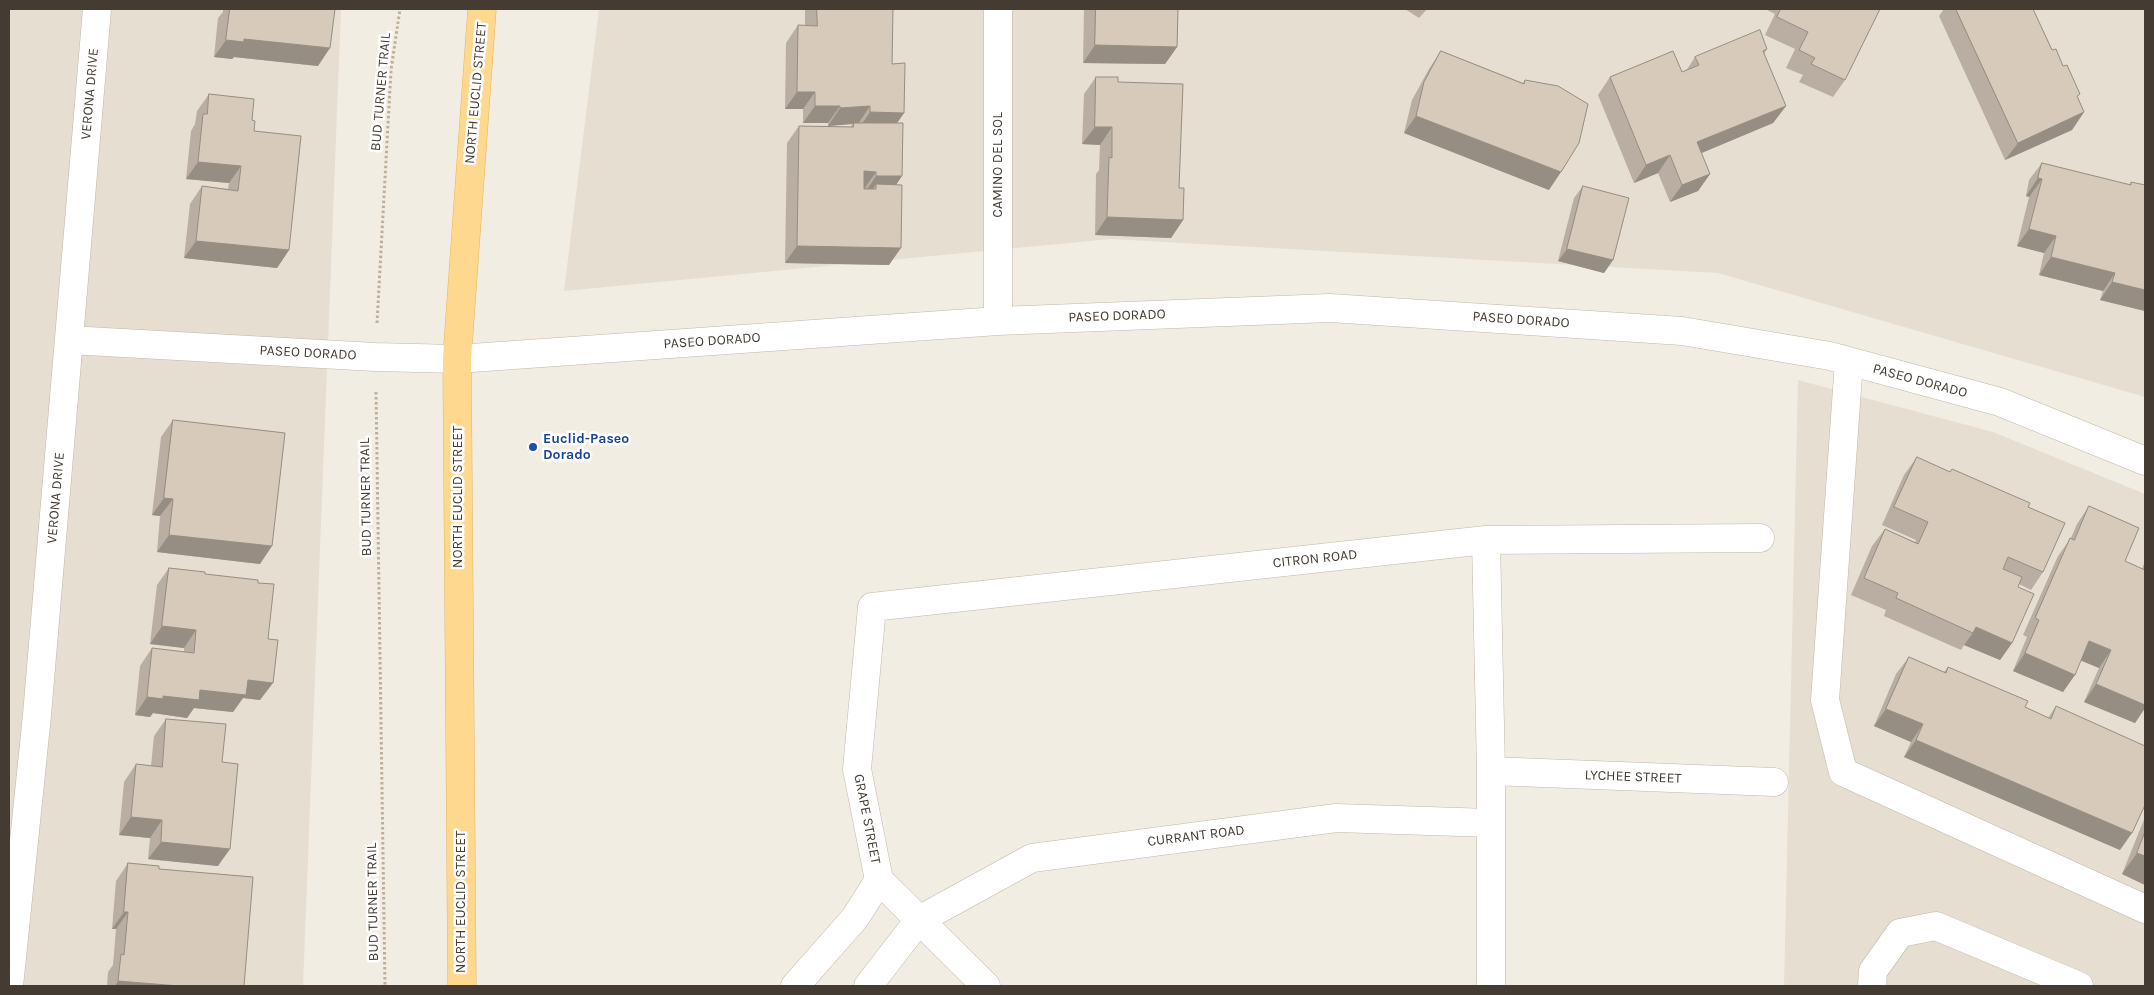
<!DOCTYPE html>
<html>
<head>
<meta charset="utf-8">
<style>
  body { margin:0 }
  #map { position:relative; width:2154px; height:995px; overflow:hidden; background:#f2ede3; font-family:Karla,sans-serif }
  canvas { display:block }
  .frame { position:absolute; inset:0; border:10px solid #443c33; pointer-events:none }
</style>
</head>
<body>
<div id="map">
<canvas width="2154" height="995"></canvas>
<div class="frame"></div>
</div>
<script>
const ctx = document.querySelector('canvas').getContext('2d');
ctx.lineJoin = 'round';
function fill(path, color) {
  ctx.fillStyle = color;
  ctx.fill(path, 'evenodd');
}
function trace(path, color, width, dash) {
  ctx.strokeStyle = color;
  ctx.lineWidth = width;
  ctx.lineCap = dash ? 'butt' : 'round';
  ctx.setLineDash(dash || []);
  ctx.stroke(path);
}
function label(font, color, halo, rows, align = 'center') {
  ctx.font = font + ' Karla,sans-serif';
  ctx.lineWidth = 5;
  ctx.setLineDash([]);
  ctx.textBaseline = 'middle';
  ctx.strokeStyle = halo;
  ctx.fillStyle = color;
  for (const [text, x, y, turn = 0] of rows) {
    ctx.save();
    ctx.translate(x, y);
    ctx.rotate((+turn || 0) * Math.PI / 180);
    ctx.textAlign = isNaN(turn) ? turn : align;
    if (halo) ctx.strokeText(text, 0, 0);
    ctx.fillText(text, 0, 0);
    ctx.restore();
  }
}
fill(new Path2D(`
  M 9,9 L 341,9 L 303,986 L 9,986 Z
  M 599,9 L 2145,9 L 2145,397 L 1718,273 L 1111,239 L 564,291 Z
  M 1798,380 L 1993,432 L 2145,494 L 2145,986 L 1784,986 Z`), '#e6ded1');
const minor = new Path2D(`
  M 998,321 L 998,9
  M 69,340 L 375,357 L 457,359 L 998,321 L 1330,308 L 1682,331 L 1830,356 L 2000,402 L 2145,461
  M 1849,361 L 1825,700 L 1843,772 L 2145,909
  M 1486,540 L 1491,771 L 1491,986
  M 1491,771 L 1774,782
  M 9,986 L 37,715 L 97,9
  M 795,986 L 855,918 L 879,880
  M 868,986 L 919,920 L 1032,858 L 1336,818 L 1490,823
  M 986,986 L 879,880 L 857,769 L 872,607 L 1486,540 L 1760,538
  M 1872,986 L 1873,971 L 1900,933 L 1936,926 L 2079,986`);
const major = new Path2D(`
  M 462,986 L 457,359 L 482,9`);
trace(minor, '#c0b6a9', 29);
trace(major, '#e5b45e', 29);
trace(new Path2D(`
  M 377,323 L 391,70 L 400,9
  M 376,392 L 385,986`), '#bfae97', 3, [2.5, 2.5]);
trace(minor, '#fff', 28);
trace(major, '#ffd88f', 28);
fill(new Path2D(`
  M 223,9 L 335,9 L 318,66 L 234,57 L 232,59 L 214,57 L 218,18 L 223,12 Z
  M 805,9 L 893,9 L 892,64 L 904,113 L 897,123 L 896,185 L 889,265 L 785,263 L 787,143 L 799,126 L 851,127 L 852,124 L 828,126 L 828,123 L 803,123 L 803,109 L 785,109 L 786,43 L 798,25 L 805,26 Z
  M 1084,9 L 1178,9 L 1177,47 L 1165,64 L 1083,63 Z
  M 1405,9 L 1427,9 L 1419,18 Z
  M 1765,9 L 1880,9 L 1845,80 L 1833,97 L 1799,82 L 1803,75 L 1786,68 L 1795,49 L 1765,35 L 1775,14 Z
  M 1944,9 L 2033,9 L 2052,50 L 2078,98 L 2084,112 L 2072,130 L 2005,160 L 1939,16 Z
  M 1767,49 L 1764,54 L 1786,106 L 1773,123 L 1701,153 L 1710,174 L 1698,191 L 1670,202 L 1658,173 L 1634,183 L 1598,95 L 1610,77 L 1682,72 L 1686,71 L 1695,57 Z
  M 1441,51 L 1523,83 L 1525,80 L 1549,190 L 1404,133 L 1412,100 L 1429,69 Z
  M 1096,77 L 1118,82 L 1179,188 L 1183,220 L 1171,238 L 1095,235 L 1096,174 L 1099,170 L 1100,145 L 1082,144 L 1084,94 Z
  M 209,94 L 252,120 L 254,131 L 289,250 L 277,268 L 184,258 L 190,204 L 202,186 L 228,189 L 229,183 L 186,179 L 191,131 L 195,124 L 197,111 Z
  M 2042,163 L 2129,185 L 2131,182 L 2145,311 L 2100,300 L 2103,291 L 2039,275 L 2044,253 L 2017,246 L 2029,197 L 2026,196 L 2029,180 Z
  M 1583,186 L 1613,260 L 1604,273 L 1558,261 L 1574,198 Z
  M 173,420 L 260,564 L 157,552 L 160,516 L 152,515 L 161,437 Z
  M 1917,457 L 1950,472 L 1952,469 L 2028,507 L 2043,572 L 2031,590 L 2019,584 L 2018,587 L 2012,643 L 2000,660 L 1964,645 L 1961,650 L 1884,616 L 1886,610 L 1851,595 L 1872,546 L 1885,529 L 1915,542 L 1916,540 L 1882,525 L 1904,475 Z
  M 2089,506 L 2125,561 L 2142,569 L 2145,561 L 2145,708 L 2135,723 L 2084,702 L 2099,668 L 2081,660 L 2063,692 L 2013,671 L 2027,637 L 2023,635 L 2058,556 L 2071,538 L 2077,524 Z
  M 169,568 L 205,574 L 260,700 L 243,698 L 233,712 L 194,708 L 187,718 L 153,713 L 150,717 L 135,715 L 140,666 L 152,648 L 184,652 L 184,648 L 150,644 L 157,585 Z
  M 1909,657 L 1944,672 L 1948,667 L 2025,707 L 2048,718 L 2056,706 L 2120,850 L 1904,757 L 1911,742 L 1874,726 L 1896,674 Z
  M 166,719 L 222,762 L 218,866 L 148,859 L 150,838 L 119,835 L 124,782 L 136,764 L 151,766 L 154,736 Z
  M 2145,817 L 2145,885 L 2122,874 Z
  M 128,863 L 159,869 L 244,986 L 107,986 L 108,972 L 113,965 L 116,929 L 112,929 L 116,881 Z`), '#b9aea1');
fill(new Path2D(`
  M 244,39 L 330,48 L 318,66 L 234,57 L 232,59 L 214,57 L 226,40 Z
  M 1095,45 L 1177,47 L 1165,64 L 1083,63 Z
  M 797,92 L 815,92 L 803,109 L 785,109 Z
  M 815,106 L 840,106 L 828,123 L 803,123 Z
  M 870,106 L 858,124 L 854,123 L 852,124 L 828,126 L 840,108 Z
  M 1786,106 L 1773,123 L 1685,160 L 1697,142 Z
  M 870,112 L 904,113 L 892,130 L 858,130 Z
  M 2084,112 L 2072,130 L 2005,160 L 2018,143 Z
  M 1416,116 L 1561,172 L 1549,190 L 1404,133 Z
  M 1095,127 L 1112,127 L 1100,145 L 1082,144 Z
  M 1670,155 L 1658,173 L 1634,183 L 1646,165 Z
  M 198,162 L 241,166 L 229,183 L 186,179 Z
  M 864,171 L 876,172 L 864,189 Z
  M 1710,174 L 1698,191 L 1670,202 L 1682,185 Z
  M 876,176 L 902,176 L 890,194 L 876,189 L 876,184 L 870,194 L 864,194 Z
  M 2038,178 L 2042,179 L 2029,197 L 2026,196 Z
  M 1107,217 L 1183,220 L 1171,238 L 1095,235 Z
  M 2029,229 L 2056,236 L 2044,253 L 2017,246 Z
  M 196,241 L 289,250 L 277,268 L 184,258 Z
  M 797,246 L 901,248 L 889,265 L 785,263 Z
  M 1567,249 L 1613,260 L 1604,273 L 1558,261 Z
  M 2051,257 L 2115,273 L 2103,291 L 2039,275 Z
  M 2112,282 L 2145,290 L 2145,311 L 2100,300 Z
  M 164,498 L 173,499 L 160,516 L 152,515 Z
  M 169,535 L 272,546 L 260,564 L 157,552 Z
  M 162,626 L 196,630 L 184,648 L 150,644 Z
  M 1976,627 L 2012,643 L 2000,660 L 1964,645 L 1973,633 Z
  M 2089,641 L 2111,650 L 2099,668 L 2077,659 Z
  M 2025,653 L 2075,675 L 2063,692 L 2013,671 Z
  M 248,680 L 273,683 L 260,700 L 243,698 L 233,712 L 194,708 L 187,718 L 153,713 L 150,717 L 135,715 L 147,697 L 200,690 Z
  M 2096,684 L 2145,705 L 2145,708 L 2135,723 L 2084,702 Z
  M 1886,709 L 1923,724 L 1911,742 L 1874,726 Z
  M 1916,740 L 2132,833 L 2120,850 L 1904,757 Z
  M 131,817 L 162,820 L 150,838 L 119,835 Z
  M 161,842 L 230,849 L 218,866 L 148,859 Z
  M 2137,853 L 2145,856 L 2145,885 L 2122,874 Z
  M 124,912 L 128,912 L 116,929 L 112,929 Z
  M 118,981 L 179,986 L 115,986 Z`), '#968d83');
const building = new Path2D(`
  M 230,9 L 335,9 L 330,48 L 244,39 L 244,42 L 226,40 Z
  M 817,9 L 893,9 L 892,64 L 905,63 L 904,113 L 870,112 L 870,106 L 840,108 L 840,106 L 815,106 L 815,92 L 797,92 L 798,25 L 817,26 Z
  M 1096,9 L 1178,9 L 1177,47 L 1095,45 Z
  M 1781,9 L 1880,9 L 1845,80 L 1811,64 L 1815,58 L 1799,50 L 1808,32 L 1777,17 Z
  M 1956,9 L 2033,9 L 2052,50 L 2056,49 L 2063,66 L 2067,65 L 2080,94 L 2077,96 L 2084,112 L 2018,143 Z
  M 1760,30 L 1767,49 L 1763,51 L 1786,106 L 1697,142 L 1710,174 L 1682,185 L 1670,155 L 1646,165 L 1610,77 L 1673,51 L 1682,72 L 1699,65 L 1695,57 Z
  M 1441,51 L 1524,84 L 1525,80 L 1558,86 L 1588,104 L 1579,143 L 1561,172 L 1416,116 L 1424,82 Z
  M 1096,77 L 1118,77 L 1118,82 L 1183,84 L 1179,188 L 1184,188 L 1183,220 L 1107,217 L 1109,157 L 1112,158 L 1112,127 L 1095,127 Z
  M 209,94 L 254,99 L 252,120 L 255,121 L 254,131 L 301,136 L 289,250 L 196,241 L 202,186 L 238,191 L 241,166 L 198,162 L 203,114 L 207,114 Z
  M 854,123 L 903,123 L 902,176 L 876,176 L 876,172 L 864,171 L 864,189 L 876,189 L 876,184 L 902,185 L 901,248 L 797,246 L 799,126 L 853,127 Z
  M 2042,163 L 2131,185 L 2131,182 L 2145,185 L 2145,290 L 2112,282 L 2115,273 L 2051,257 L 2056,236 L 2029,229 L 2042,179 L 2038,178 Z
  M 1583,186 L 1629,198 L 1613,260 L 1567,249 Z
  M 173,420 L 285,433 L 272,546 L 169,535 L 173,499 L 164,498 Z
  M 1917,457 L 1950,472 L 1952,469 L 2030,503 L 2028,507 L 2065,523 L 2043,572 L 2008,557 L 2003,569 L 2022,577 L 2018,587 L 2034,594 L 2012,643 L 1976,627 L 1973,633 L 1896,598 L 1898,593 L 1864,578 L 1885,529 L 1918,544 L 1928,522 L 1894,507 Z
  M 2089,506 L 2139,528 L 2125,561 L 2145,570 L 2145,705 L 2096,684 L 2111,650 L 2089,641 L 2075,675 L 2025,653 L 2039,620 L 2035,618 L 2070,538 L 2074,540 Z
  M 169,568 L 205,572 L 205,574 L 258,580 L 258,583 L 274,584 L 268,639 L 278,640 L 273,683 L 248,680 L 246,695 L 200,690 L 199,700 L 163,696 L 163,699 L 147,697 L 152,648 L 194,653 L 196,630 L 162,626 Z
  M 1909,657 L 1946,673 L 1948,667 L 2028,701 L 2025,707 L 2051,719 L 2056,706 L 2145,746 L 2145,805 L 2132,833 L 1916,740 L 1923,724 L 1886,709 Z
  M 166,719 L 226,724 L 222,762 L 238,764 L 230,849 L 161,842 L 162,820 L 131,817 L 136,764 L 162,767 Z
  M 2145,832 L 2145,856 L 2137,853 Z
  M 128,863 L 159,866 L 159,869 L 253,877 L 244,986 L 179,986 L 118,981 L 121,954 L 124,955 L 128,912 L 124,912 Z`);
fill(building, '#d7cabb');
trace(building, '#968d83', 1);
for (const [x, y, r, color] of [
  [533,447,5,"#1a4fb4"]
]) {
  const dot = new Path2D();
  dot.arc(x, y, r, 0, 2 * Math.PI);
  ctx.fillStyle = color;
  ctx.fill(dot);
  trace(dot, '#fff', 2);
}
label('14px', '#443c33', '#fff', [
  ["BUD TURNER TRAIL",381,92,-85],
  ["NORTH EUCLID STREET",476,93,-85],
  ["VERONA DRIVE",90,94,-85],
  ["CAMINO DEL SOL",998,165,-90],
  ["PASEO DORADO",1117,316,-2],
  ["PASEO DORADO",1521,320,4],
  ["PASEO DORADO",712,341,-4],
  ["PASEO DORADO",308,353,3],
  ["PASEO DORADO",1920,381,15],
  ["BUD TURNER TRAIL",366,497,-91],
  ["NORTH EUCLID STREET",458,497,-90],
  ["VERONA DRIVE",56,498,-85],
  ["CITRON ROAD",1315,559,-6],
  ["LYCHEE STREET",1633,777,2],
  ["GRAPE STREET",867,819,79],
  ["CURRANT ROAD",1196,836,-7],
  ["BUD TURNER TRAIL",373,902,-91],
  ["NORTH EUCLID STREET",461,902,-90]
]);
label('bold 14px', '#164399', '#fff', [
  ["Euclid-Paseo",543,439],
  ["Dorado",543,455]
], 'left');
</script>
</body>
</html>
